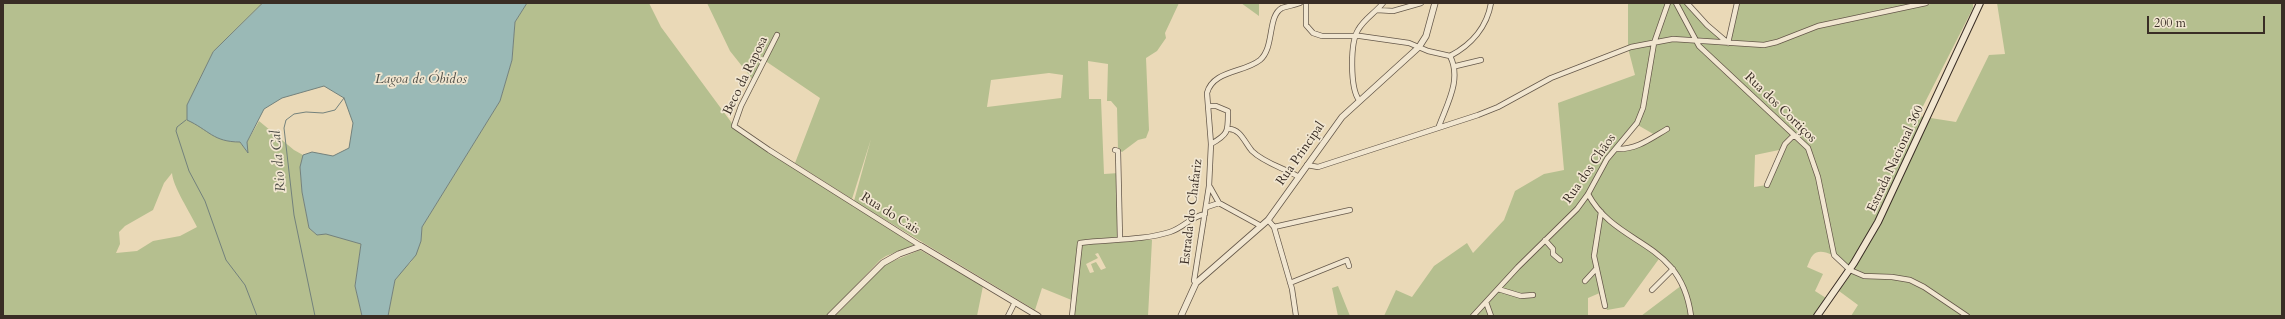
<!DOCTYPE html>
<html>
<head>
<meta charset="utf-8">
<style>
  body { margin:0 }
  #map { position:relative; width:2285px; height:319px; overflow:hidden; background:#ead9b7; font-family:Cardo,serif }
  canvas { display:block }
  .frame { position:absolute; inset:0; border:4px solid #392d25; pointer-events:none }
  .scale { position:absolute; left:2147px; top:16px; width:118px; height:18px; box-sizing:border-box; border:2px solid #392d25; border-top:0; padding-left:5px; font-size:12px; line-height:14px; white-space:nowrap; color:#392d25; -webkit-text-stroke:3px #f1e6d0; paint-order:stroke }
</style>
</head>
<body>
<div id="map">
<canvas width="2285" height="319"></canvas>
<div class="frame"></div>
<div class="scale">200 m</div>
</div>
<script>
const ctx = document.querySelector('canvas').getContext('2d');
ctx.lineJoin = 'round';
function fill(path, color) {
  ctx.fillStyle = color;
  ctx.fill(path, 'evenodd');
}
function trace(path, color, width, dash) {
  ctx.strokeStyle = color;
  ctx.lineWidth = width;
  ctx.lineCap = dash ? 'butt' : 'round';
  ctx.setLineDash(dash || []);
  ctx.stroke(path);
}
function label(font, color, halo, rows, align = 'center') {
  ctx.font = font + ' Cardo,serif';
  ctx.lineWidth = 3.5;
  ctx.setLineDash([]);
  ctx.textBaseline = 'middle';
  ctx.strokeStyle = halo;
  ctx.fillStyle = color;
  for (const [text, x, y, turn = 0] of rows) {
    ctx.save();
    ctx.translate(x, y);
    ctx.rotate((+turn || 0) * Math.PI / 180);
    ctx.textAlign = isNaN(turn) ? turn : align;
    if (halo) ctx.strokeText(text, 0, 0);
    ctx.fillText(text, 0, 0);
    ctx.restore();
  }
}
fill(new Path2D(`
  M 3,3 L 263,3 L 213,52 L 187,105 C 202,125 213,142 240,142 L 247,152 L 247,142 L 259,121 L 294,150 L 303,155 L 300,167 L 302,192 L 309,228 L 317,235 L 326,233 L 361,244 L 355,286 L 362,316 L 3,316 ZM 172,173 C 173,187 190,212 197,227 L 180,236 L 153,241 L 137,251 L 116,253 L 120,244 L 119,232 L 125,226 L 153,210 L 164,183 Z
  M 527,3 L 649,3 L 661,27 L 734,126 L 914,245 L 886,256 L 880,260 L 827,316 L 388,316 L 395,280 L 402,269 L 411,262 L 421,241 L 422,227 L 500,101 L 512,60 L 515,22 Z
  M 707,3 L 1179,3 L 1165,33 L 1166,38 L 1157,51 L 1146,58 L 1149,130 L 1146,138 L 1138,140 L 1122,152 L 1118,150 L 1117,108 L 1111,101 L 1107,101 L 1108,64 L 1088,61 L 1089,99 L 1101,99 L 1104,174 L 1119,173 L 1120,239 L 1152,240 L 1148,316 L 1073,316 L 1074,301 L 1042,288 L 1035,310 L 854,201 L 871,139 L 852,199 L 795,163 L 820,98 L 764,60 L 753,80 L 730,51 ZM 1049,73 L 1063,75 L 1061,98 L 987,107 L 991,80 ZM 1098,253 L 1106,268 L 1101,270 L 1096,262 L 1091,264 L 1094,272 L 1090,273 L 1086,264 L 1098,258 L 1095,254 Z
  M 1241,3 L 1259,3 L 1259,16 Z
  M 1628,3 L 1687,3 L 1728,42 L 1737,3 L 1913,3 L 1860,17 L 1936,3 L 1973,3 L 1973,8 L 1918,116 L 1956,122 L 1989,55 L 2005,54 L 1997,3 L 2282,3 L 2282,316 L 1851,316 L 1858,305 L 1839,291 L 1852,273 L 1863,275 C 1853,269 1824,243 1813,255 C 1810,258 1809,263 1807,267 L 1823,274 L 1815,291 L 1826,298 L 1813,316 L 1641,316 L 1682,285 L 1661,256 L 1624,307 L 1607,310 L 1602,292 L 1588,298 L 1588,316 L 1384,316 L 1396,290 L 1412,297 L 1434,266 L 1467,243 L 1473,253 L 1504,220 L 1515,191 L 1544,174 L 1564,170 L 1558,103 L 1635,75 L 1628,48 ZM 1636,124 L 1655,135 L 1629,149 L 1616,148 ZM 1779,150 L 1781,151 L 1767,185 L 1754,187 L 1755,155 Z
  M 920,250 L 983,286 L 977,316 L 835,316 L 886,264 Z
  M 1338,286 L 1350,316 L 1338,316 L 1332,288 Z`), '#b5bf8f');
const water = new Path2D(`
  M 263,3 L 527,3 L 515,22 L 512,60 L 500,101 L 422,227 L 421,241 L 416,255 L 395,280 L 388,316 L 362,316 L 355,286 L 361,244 L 326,234 L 317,235 L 309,228 L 302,192 L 300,167 L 303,155 L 312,152 L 333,156 L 349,148 L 353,123 L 344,98 L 324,86 L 282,98 L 264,109 L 247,142 L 248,153 L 240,142 C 213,142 209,130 187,120 L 187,105 L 213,52 Z`);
fill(water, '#9ab9b6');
trace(water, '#73817c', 1);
trace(new Path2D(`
  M 186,120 L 177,127 L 176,131 L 189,171 L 205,201 L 226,260 L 245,285 L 257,316
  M 315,316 L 294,215 L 284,128 L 286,120 L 294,114 L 306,112 L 323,113 L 335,110 L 344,98`), '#73817c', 1);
const minor = new Path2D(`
  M 1306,3 L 1306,25 L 1313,33 L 1322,36 L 1360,36 L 1409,43 L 1428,51 L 1450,56 C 1462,79 1447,104 1439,126
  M 1676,3 L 1699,46 L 1808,148 L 1818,177 L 1834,255 L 1850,270 L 1864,276 L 1892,277 L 1910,280 L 1924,287 L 1967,316
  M 1687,3 L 1707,25 L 1728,43
  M 1377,10 L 1393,11 L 1421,3
  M 777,35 L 741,106 L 734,126 L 769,150 L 921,246
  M 1728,43 L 1737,3
  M 1450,56 C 1471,45 1487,27 1491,3
  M 1456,66 L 1481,60
  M 1359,100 C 1350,88 1350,43 1358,30 C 1364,19 1375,13 1383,3
  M 1209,106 L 1216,106 L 1228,111 C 1228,131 1229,134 1211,144
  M 1228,129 C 1240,128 1245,143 1252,151 C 1264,163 1284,168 1299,177
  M 1616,149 C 1636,150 1650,139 1667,129
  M 1115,150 L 1118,151 L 1120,239
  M 1307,165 L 1318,167 L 1478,115 L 1498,107 L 1551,78 L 1631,47 L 1673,39 L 1764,45 L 1777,42 L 1818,26 L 1926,3
  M 1767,185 L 1785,144 L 1794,135
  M 1210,187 L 1219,203 L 1261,226
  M 1588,194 C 1617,248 1681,239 1691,316
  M 1207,207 L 1219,203
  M 1601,212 L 1594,256 L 1605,306
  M 1268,220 L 1274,227 L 1292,289 L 1296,316
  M 1274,227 L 1350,210
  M 1545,240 L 1553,249 L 1553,254 L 1560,260
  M 1585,281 L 1596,269
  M 1196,283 L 1194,281 L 1209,186 L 1211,144 L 1207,93 C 1213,70 1244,73 1260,60 C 1275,47 1267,16 1282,8 C 1288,6 1295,5 1300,3
  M 1290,283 L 1347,260 L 1349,266
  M 1498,289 L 1521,296 L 1533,295
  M 1652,290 L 1673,269
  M 1486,302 L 1491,316
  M 1008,316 L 1015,302
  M 1072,316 L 1080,243 C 1109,239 1141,241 1170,232 C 1183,228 1192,216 1205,214
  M 1473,316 L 1518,267 L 1577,209 L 1588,194 L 1607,159 L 1637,123 L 1643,108 L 1654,43 L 1668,3`);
const tertiary = new Path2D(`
  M 830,316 L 883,263 L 899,254 L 921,246 L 1038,316
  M 1181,316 L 1196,283 L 1268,220 L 1342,117 L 1419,47 L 1426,36 L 1435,3`);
const secondary = new Path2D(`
  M 1817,316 L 1854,263 L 1878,222 L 1980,3`);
trace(minor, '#65584a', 6);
trace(tertiary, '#65584a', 7);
trace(secondary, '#392d25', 8);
trace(minor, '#f1e6d0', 4.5);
trace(tertiary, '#f1e6d0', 5.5);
trace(secondary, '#f1e6d0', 6);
label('13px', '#392d25', '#f1e6d0', [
  ["Beco da Raposa",746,76,-64],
  ["Rua dos Cortiços",1780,108,44],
  ["Rua Principal",1301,154,-55],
  ["Estrada Nacional 360",1896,159,-65],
  ["Rua dos Chãos",1590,169,-55],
  ["Estrada do Chafariz",1192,212,-83],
  ["Rua do Cais",890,214,32]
]);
label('italic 14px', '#515049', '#f1e6d0', [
  ["Lagoa de Óbidos",421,80],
  ["Rio da Cal",279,161,-95]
]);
</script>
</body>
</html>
